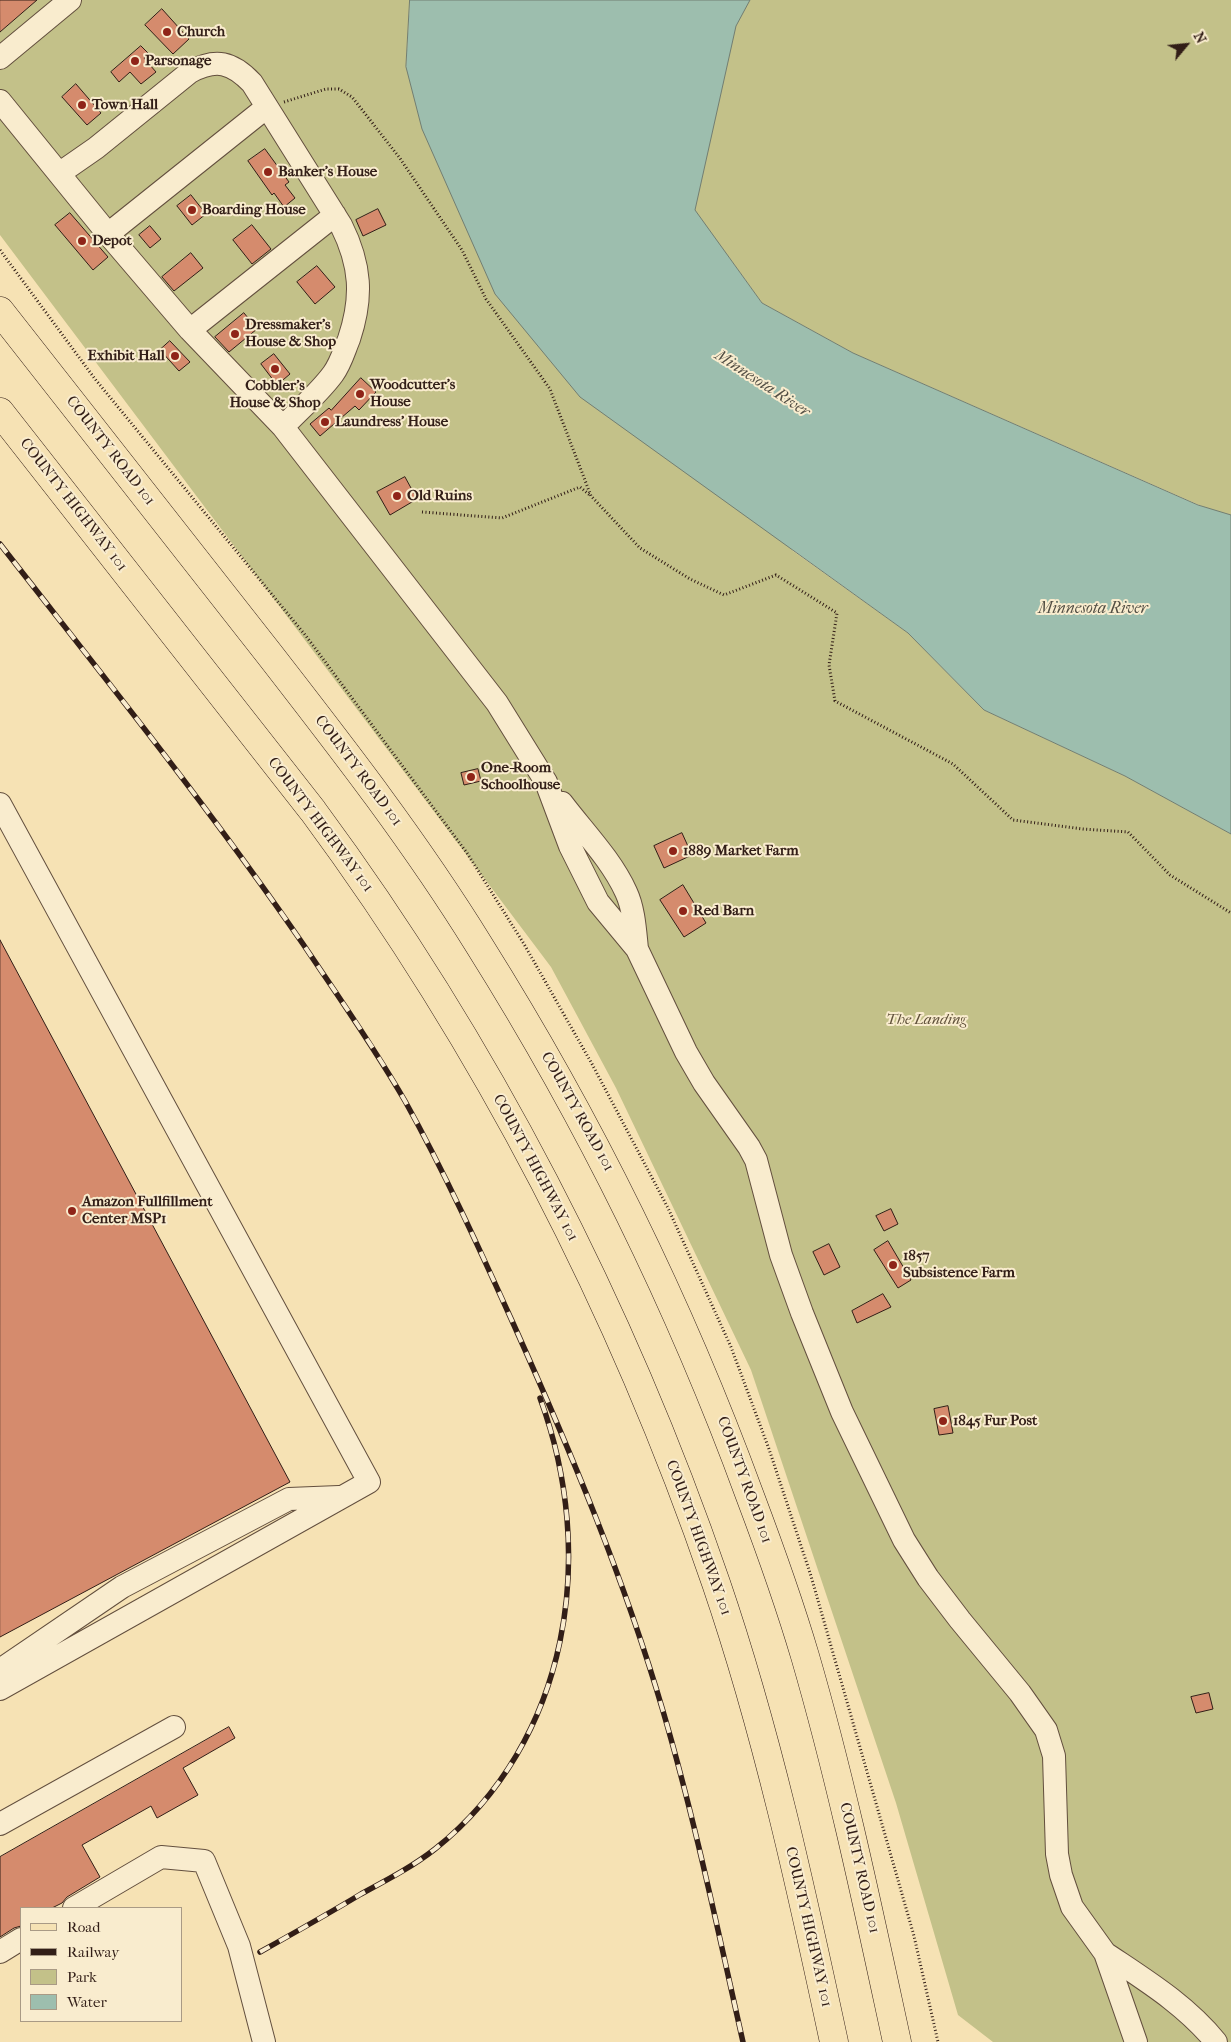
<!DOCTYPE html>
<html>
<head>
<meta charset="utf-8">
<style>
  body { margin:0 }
  #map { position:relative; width:1231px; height:2042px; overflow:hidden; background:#f6e2b4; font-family:"IM FELL French Canon",serif }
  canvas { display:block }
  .legend { position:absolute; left:20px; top:1907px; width:162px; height:115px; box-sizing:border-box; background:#f9ecce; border:1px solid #a99a85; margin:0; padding:6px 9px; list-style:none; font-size:15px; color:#321e17 }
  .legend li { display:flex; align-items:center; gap:10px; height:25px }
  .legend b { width:25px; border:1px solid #a99a85 }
  .north { position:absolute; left:1161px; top:20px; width:50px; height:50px; -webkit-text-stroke:4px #f9ecce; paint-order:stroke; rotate:62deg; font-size:14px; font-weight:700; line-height:20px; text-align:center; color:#321e17 }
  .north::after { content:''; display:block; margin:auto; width:18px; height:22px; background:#321e17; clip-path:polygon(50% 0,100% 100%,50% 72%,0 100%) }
</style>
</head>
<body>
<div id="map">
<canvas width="1231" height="2042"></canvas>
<ul class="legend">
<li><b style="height:6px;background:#f6e2b4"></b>Road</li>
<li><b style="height:6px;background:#321e17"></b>Railway</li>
<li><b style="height:14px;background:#c3c189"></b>Park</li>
<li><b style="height:14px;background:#9dbeae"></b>Water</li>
</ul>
<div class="north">N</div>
</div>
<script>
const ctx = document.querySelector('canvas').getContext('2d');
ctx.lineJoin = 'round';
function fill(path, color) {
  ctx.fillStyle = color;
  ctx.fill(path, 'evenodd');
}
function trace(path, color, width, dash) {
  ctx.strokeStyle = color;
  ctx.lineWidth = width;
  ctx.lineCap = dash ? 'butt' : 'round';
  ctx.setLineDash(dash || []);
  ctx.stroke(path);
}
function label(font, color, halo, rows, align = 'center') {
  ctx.font = font + ' "IM FELL French Canon",serif';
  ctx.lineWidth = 4;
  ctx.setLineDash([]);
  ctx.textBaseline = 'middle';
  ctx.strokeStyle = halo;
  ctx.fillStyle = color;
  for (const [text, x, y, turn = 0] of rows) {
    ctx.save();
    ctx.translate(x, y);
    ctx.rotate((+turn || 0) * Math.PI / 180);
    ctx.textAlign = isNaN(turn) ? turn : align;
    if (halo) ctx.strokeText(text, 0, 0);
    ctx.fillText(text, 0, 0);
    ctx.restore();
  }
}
fill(new Path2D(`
  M 0,0 L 410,0 L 406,67 L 793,551 L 908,633 L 984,710 L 1125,776 L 1231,834 L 1231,2042 L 993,2042 L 958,2015 L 896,1803 L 751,1370 L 616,1088 L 551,967 L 0,235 Z
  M 519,0 L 1231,0 L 1231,519 L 853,353 L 762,303 L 731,260 Z`), '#c3c189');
const water = new Path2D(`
  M 410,0 L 750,0 L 736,26 L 695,210 L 762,303 L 853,353 L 1198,505 L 1231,515 L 1231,834 L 1125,776 L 984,710 L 908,633 L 580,397 L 495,294 L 422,129 L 406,67 Z`);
fill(water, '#9dbeae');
trace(water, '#727e72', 1);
const building = new Path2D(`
  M 0,0 L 37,0 L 0,32 Z
  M 162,9 L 189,39 L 173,54 L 145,25 Z
  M 141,46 L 149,54 L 144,58 L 156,72 L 141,84 L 130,72 L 119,82 L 111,72 Z
  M 76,84 L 101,113 L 87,125 L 62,97 Z
  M 265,149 L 289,182 L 285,185 L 295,198 L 284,207 L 274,193 L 272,195 L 248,161 Z
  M 191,195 L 206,214 L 192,225 L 177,206 Z
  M 378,209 L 386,225 L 363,236 L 356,220 Z
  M 70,213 L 108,257 L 93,270 L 55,225 Z
  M 252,225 L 271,249 L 252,264 L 233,240 Z
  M 150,226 L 161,239 L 150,248 L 139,235 Z
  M 191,253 L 203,268 L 174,291 L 162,277 Z
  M 317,266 L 335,287 L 315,304 L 297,282 Z
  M 244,313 L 257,329 L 229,352 L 215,337 Z
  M 170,341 L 190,362 L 179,371 L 160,350 Z
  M 274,354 L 290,374 L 277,385 L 261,364 Z
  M 361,378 L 376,392 L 359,410 L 355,406 L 320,436 L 310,424 L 329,408 L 331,410 Z
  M 405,477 L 417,499 L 390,515 L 377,492 Z
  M 478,769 L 481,781 L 464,785 L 461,773 Z
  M 682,833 L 692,855 L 664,868 L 654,846 Z
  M 683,885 L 706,923 L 684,937 L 660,900 Z
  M 0,940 L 290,1482 L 0,1637 Z
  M 891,1209 L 898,1224 L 884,1231 L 876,1216 Z
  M 888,1241 L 911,1280 L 898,1288 L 874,1250 Z
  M 829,1244 L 840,1267 L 824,1275 L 813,1252 Z
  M 883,1294 L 891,1307 L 857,1323 L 852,1311 Z
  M 948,1406 L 953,1433 L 939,1435 L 934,1409 Z
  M 1209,1693 L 1213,1709 L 1196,1713 L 1191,1697 Z
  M 229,1727 L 235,1738 L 183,1768 L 198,1795 L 157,1818 L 151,1806 L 82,1845 L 100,1877 L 67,1897 L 62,1903 L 52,1908 L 21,1908 L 21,1926 L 14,1928 L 0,1937 L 0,1857 Z`);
fill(building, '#d58b6d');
trace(building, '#321e17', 1);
const minor = new Path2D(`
  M 0,58 L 70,0
  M 0,101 L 108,234 L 190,330 L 283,427 L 497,703 L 546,782 L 570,846 L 598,902 L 637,949 L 686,1052 L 704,1083 L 749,1147 L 756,1160 L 781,1255 L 802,1313 L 842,1412 L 904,1540 L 928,1578 L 960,1620 L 1020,1693 L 1046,1730 L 1054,1756 L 1057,1854 L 1061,1875 L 1072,1907 L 1105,1953 L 1136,2042
  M 60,173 L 96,148 L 190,72 C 216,58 232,62 252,83 L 341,225 C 361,265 363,297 349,339 C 344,351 341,363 333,374 C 319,393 299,410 283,427
  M 108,234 L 267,107
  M 190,330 L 335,215
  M 562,803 C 583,831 611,859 626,892 C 634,909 635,930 637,949
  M 0,804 L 369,1482 L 0,1689
  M 0,1670 L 122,1587 L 289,1499 L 339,1497
  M 0,1824 L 174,1727
  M 74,1908 L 161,1857 L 204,1861 L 239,1946 L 264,2042
  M 0,1952 L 21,1939
  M 1105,1953 C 1145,1980 1185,2004 1216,2042`);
const major = new Path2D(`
  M 0,311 C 90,426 181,540 270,655 C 343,749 416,843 479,945 C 589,1120 679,1302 750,1496 C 770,1549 789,1602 805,1656 C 842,1783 869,1913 897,2042
  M 0,412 L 313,811 C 486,1045 622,1308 716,1583 C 767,1732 801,1888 834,2042`);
trace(minor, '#634f3e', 24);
trace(major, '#321e17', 29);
trace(new Path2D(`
  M 284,102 L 326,89 L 339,89 L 352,97 L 399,157 L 462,250 L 486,299 L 550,389 L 591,496 L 640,548 L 690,579 L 724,595 L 776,575 L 837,613 L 829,665 L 835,701 L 953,764 L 1013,820 L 1083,829 L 1128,832 L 1170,875 L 1231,913
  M 0,250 L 95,379 L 306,636 L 467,853 L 524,944 L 592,1064 L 668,1208 L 731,1347 L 769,1449 L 811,1576 L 914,1936 L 938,2042
  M 422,512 L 502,518 L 580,487 L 591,496`), '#321e17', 3, [1, 2.5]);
trace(minor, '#f9ecce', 22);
trace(major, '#f6e2b4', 28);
const rail = new Path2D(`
  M 0,544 C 103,676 208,806 303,944 C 338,996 374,1047 405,1101 C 445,1173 479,1248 513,1323 C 570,1450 624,1578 663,1711 C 695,1820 718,1931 743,2042
  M 260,1952 C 294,1933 328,1914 361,1894 C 387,1880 412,1867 435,1849 C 570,1741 598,1555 540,1398`);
trace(rail, '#321e17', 5.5);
trace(rail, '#f9ecce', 4, [11]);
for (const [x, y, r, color] of [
  [167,32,5,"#8f2418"],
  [135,61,5,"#8f2418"],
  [82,105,5,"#8f2418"],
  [268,172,5,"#8f2418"],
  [192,210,5,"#8f2418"],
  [82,241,5,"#8f2418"],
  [235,334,5,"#8f2418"],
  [175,356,5,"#8f2418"],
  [275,369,5,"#8f2418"],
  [360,394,5,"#8f2418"],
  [325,422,5,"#8f2418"],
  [397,496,5,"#8f2418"],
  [471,777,5,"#8f2418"],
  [673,851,5,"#8f2418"],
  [683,911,5,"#8f2418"],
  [72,1211,5,"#8f2418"],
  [893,1265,5,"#8f2418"],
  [943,1421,5,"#8f2418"]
]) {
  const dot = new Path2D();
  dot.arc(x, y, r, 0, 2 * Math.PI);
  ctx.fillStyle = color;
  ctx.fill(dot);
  trace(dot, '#f9ecce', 2);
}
label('bold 15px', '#321e17', '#f9ecce', [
  ["Church",177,32],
  ["Parsonage",145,61],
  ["Town Hall",92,105],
  ["Banker's House",278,172],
  ["Boarding House",202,210],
  ["Depot",92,241],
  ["Dressmaker's",245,325],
  ["House & Shop",245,342],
  ["Exhibit Hall",165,356,"right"],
  ["Woodcutter's",370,385],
  ["House",370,402],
  ["Cobbler's",275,386,"center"],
  ["House & Shop",275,403,"center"],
  ["Laundress' House",335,422],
  ["Old Ruins",407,496],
  ["One-Room",481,768],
  ["Schoolhouse",481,785],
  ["1889 Market Farm",683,851],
  ["Red Barn",693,911],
  ["Amazon Fullfillment",82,1202],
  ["Center MSP1",82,1219],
  ["1857",903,1256],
  ["Subsistence Farm",903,1273],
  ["1845 Fur Post",953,1421]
], 'left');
label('15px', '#321e17', '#f9ecce', [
  ["COUNTY ROAD 101",110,451,52],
  ["COUNTY HIGHWAY 101",73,505,52],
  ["COUNTY ROAD 101",358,771,53],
  ["COUNTY HIGHWAY 101",320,825,53],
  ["COUNTY ROAD 101",577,1112,61],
  ["COUNTY HIGHWAY 101",535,1168,62],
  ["COUNTY ROAD 101",744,1480,70],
  ["COUNTY HIGHWAY 101",698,1538,70],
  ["COUNTY ROAD 101",859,1868,77],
  ["COUNTY HIGHWAY 101",808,1927,77]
]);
label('italic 15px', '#5e4f39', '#f9ecce', [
  ["The Landing",926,1020]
]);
label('italic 16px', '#524e44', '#f9ecce', [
  ["Minnesota River",762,384,33],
  ["Minnesota River",1093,609]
]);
</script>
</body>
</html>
